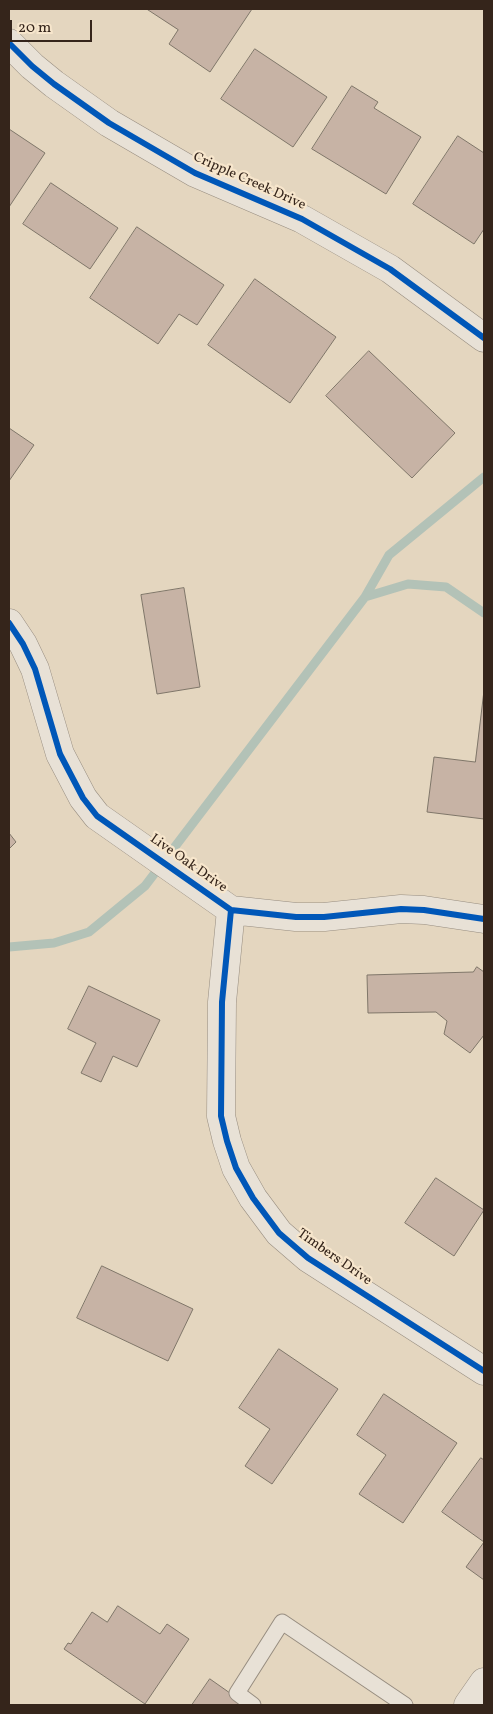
<!DOCTYPE html>
<html>
<head>
<meta charset="utf-8">
<style>
  body { margin:0 }
  #map { position:relative; width:493px; height:1714px; overflow:hidden; background:#e4d6bf; font-family:Vollkorn,serif }
  canvas { display:block }
  .frame { position:absolute; inset:0; border:10px solid #35251b; pointer-events:none }
  .scale { position:absolute; left:10px; top:20px; width:82px; height:22px; box-sizing:border-box; border:2px solid #35251b; border-top:0; padding-left:6px; font-size:15px; line-height:18px; white-space:nowrap; color:#35251b; -webkit-text-stroke:4px #f7e6cc; paint-order:stroke }
</style>
</head>
<body>
<div id="map">
<canvas width="493" height="1714"></canvas>
<div class="frame"></div>
<div class="scale">20 m</div>
</div>
<script>
const ctx = document.querySelector('canvas').getContext('2d');
ctx.lineJoin = 'round';
function trace(path, color, width, dash) {
  ctx.strokeStyle = color;
  ctx.lineWidth = width;
  ctx.lineCap = dash ? 'butt' : 'round';
  ctx.setLineDash(dash || []);
  ctx.stroke(path);
}
function fill(path, color) {
  ctx.fillStyle = color;
  ctx.fill(path, 'evenodd');
}
function label(font, color, halo, rows, align = 'center') {
  ctx.font = font + ' Vollkorn,serif';
  ctx.lineWidth = 4.5;
  ctx.setLineDash([]);
  ctx.textBaseline = 'middle';
  ctx.strokeStyle = halo;
  ctx.fillStyle = color;
  for (const [text, x, y, turn = 0] of rows) {
    ctx.save();
    ctx.translate(x, y);
    ctx.rotate((+turn || 0) * Math.PI / 180);
    ctx.textAlign = isNaN(turn) ? turn : align;
    if (halo) ctx.strokeText(text, 0, 0);
    ctx.fillText(text, 0, 0);
    ctx.restore();
  }
}
trace(new Path2D(`
  M 365,597 L 389,555 L 484,477
  M 9,947 L 54,943 L 89,932 L 145,886 L 365,597 L 408,584 L 446,587 L 484,613`), '#b3c2b7', 9);
const building = new Path2D(`
  M 147,9 L 252,9 L 210,72 L 169,44 L 178,30 Z
  M 255,49 L 327,97 L 293,147 L 221,99 Z
  M 352,86 L 378,102 L 374,108 L 421,137 L 386,194 L 312,149 Z
  M 9,129 L 45,153 L 9,207 Z
  M 458,136 L 484,153 L 484,229 L 474,244 L 413,204 Z
  M 51,183 L 118,228 L 90,269 L 23,224 Z
  M 137,227 L 224,285 L 197,325 L 179,314 L 158,344 L 90,298 Z
  M 255,279 L 336,337 L 290,403 L 208,345 Z
  M 369,351 L 455,433 L 412,478 L 326,396 Z
  M 9,428 L 34,445 L 9,481 Z
  M 184,588 L 200,687 L 157,694 L 141,595 Z
  M 484,691 L 484,819 L 427,812 L 434,757 L 475,762 Z
  M 9,833 L 16,842 L 9,849 Z
  M 477,967 L 484,972 L 484,1035 L 470,1053 L 444,1034 L 447,1021 L 436,1012 L 368,1013 L 367,975 L 473,972 Z
  M 89,986 L 160,1020 L 137,1067 L 113,1056 L 101,1082 L 81,1073 L 96,1043 L 68,1029 Z
  M 436,1178 L 484,1210 L 454,1256 L 405,1223 Z
  M 102,1266 L 193,1309 L 168,1361 L 77,1318 Z
  M 279,1349 L 338,1389 L 272,1484 L 245,1466 L 270,1429 L 239,1408 Z
  M 384,1394 L 457,1443 L 403,1523 L 359,1494 L 386,1455 L 357,1435 Z
  M 481,1458 L 484,1460 L 484,1580 L 466,1567 L 484,1542 L 442,1512 Z
  M 118,1606 L 160,1634 L 167,1624 L 189,1639 L 145,1704 L 64,1649 L 68,1643 L 71,1644 L 92,1612 L 107,1622 Z
  M 210,1679 L 247,1705 L 192,1705 Z`);
fill(building, '#c7b3a5');
trace(building, '#7f7669', 1);
const service = new Path2D(`
  M 253,1705 L 237,1693 L 282,1622 L 405,1705`);
const minor = new Path2D(`
  M 9,43 L 32,66 L 54,84 L 109,123 L 195,173 L 302,219 L 390,269 L 484,338
  M 9,623 L 23,644 L 35,669 L 60,754 L 83,798 L 97,816 L 231,910 L 296,917 L 324,917 L 401,909 L 424,910 L 484,919
  M 231,910 L 222,1002 L 221,1116 L 227,1141 L 236,1168 L 253,1198 L 279,1233 L 308,1258 L 484,1371
  M 468,1705 L 484,1682`);
trace(service, '#978d80', 17);
trace(minor, '#978d80', 29);
trace(service, '#e8e1d6', 15);
trace(minor, '#e8e1d6', 28);
trace(new Path2D(`
  M 9,43 L 32,66 L 54,84 L 109,123 L 195,173 L 302,219 L 390,269 L 484,338
  M 9,623 L 23,644 L 35,669 L 60,754 L 83,798 L 97,816 L 231,910 L 296,917 L 324,917 L 401,909 L 424,910 L 484,919
  M 231,910 L 222,1002 L 221,1116 L 227,1141 L 236,1168 L 253,1198 L 279,1233 L 308,1258 L 484,1371`), '#0057b8', 6);
label('14px', '#35251b', '#f7e6cc', [
  ["Cripple Creek Drive",249,182,24],
  ["Live Oak Drive",188,864,35],
  ["Timbers Drive",334,1258,35]
]);
</script>
</body>
</html>
